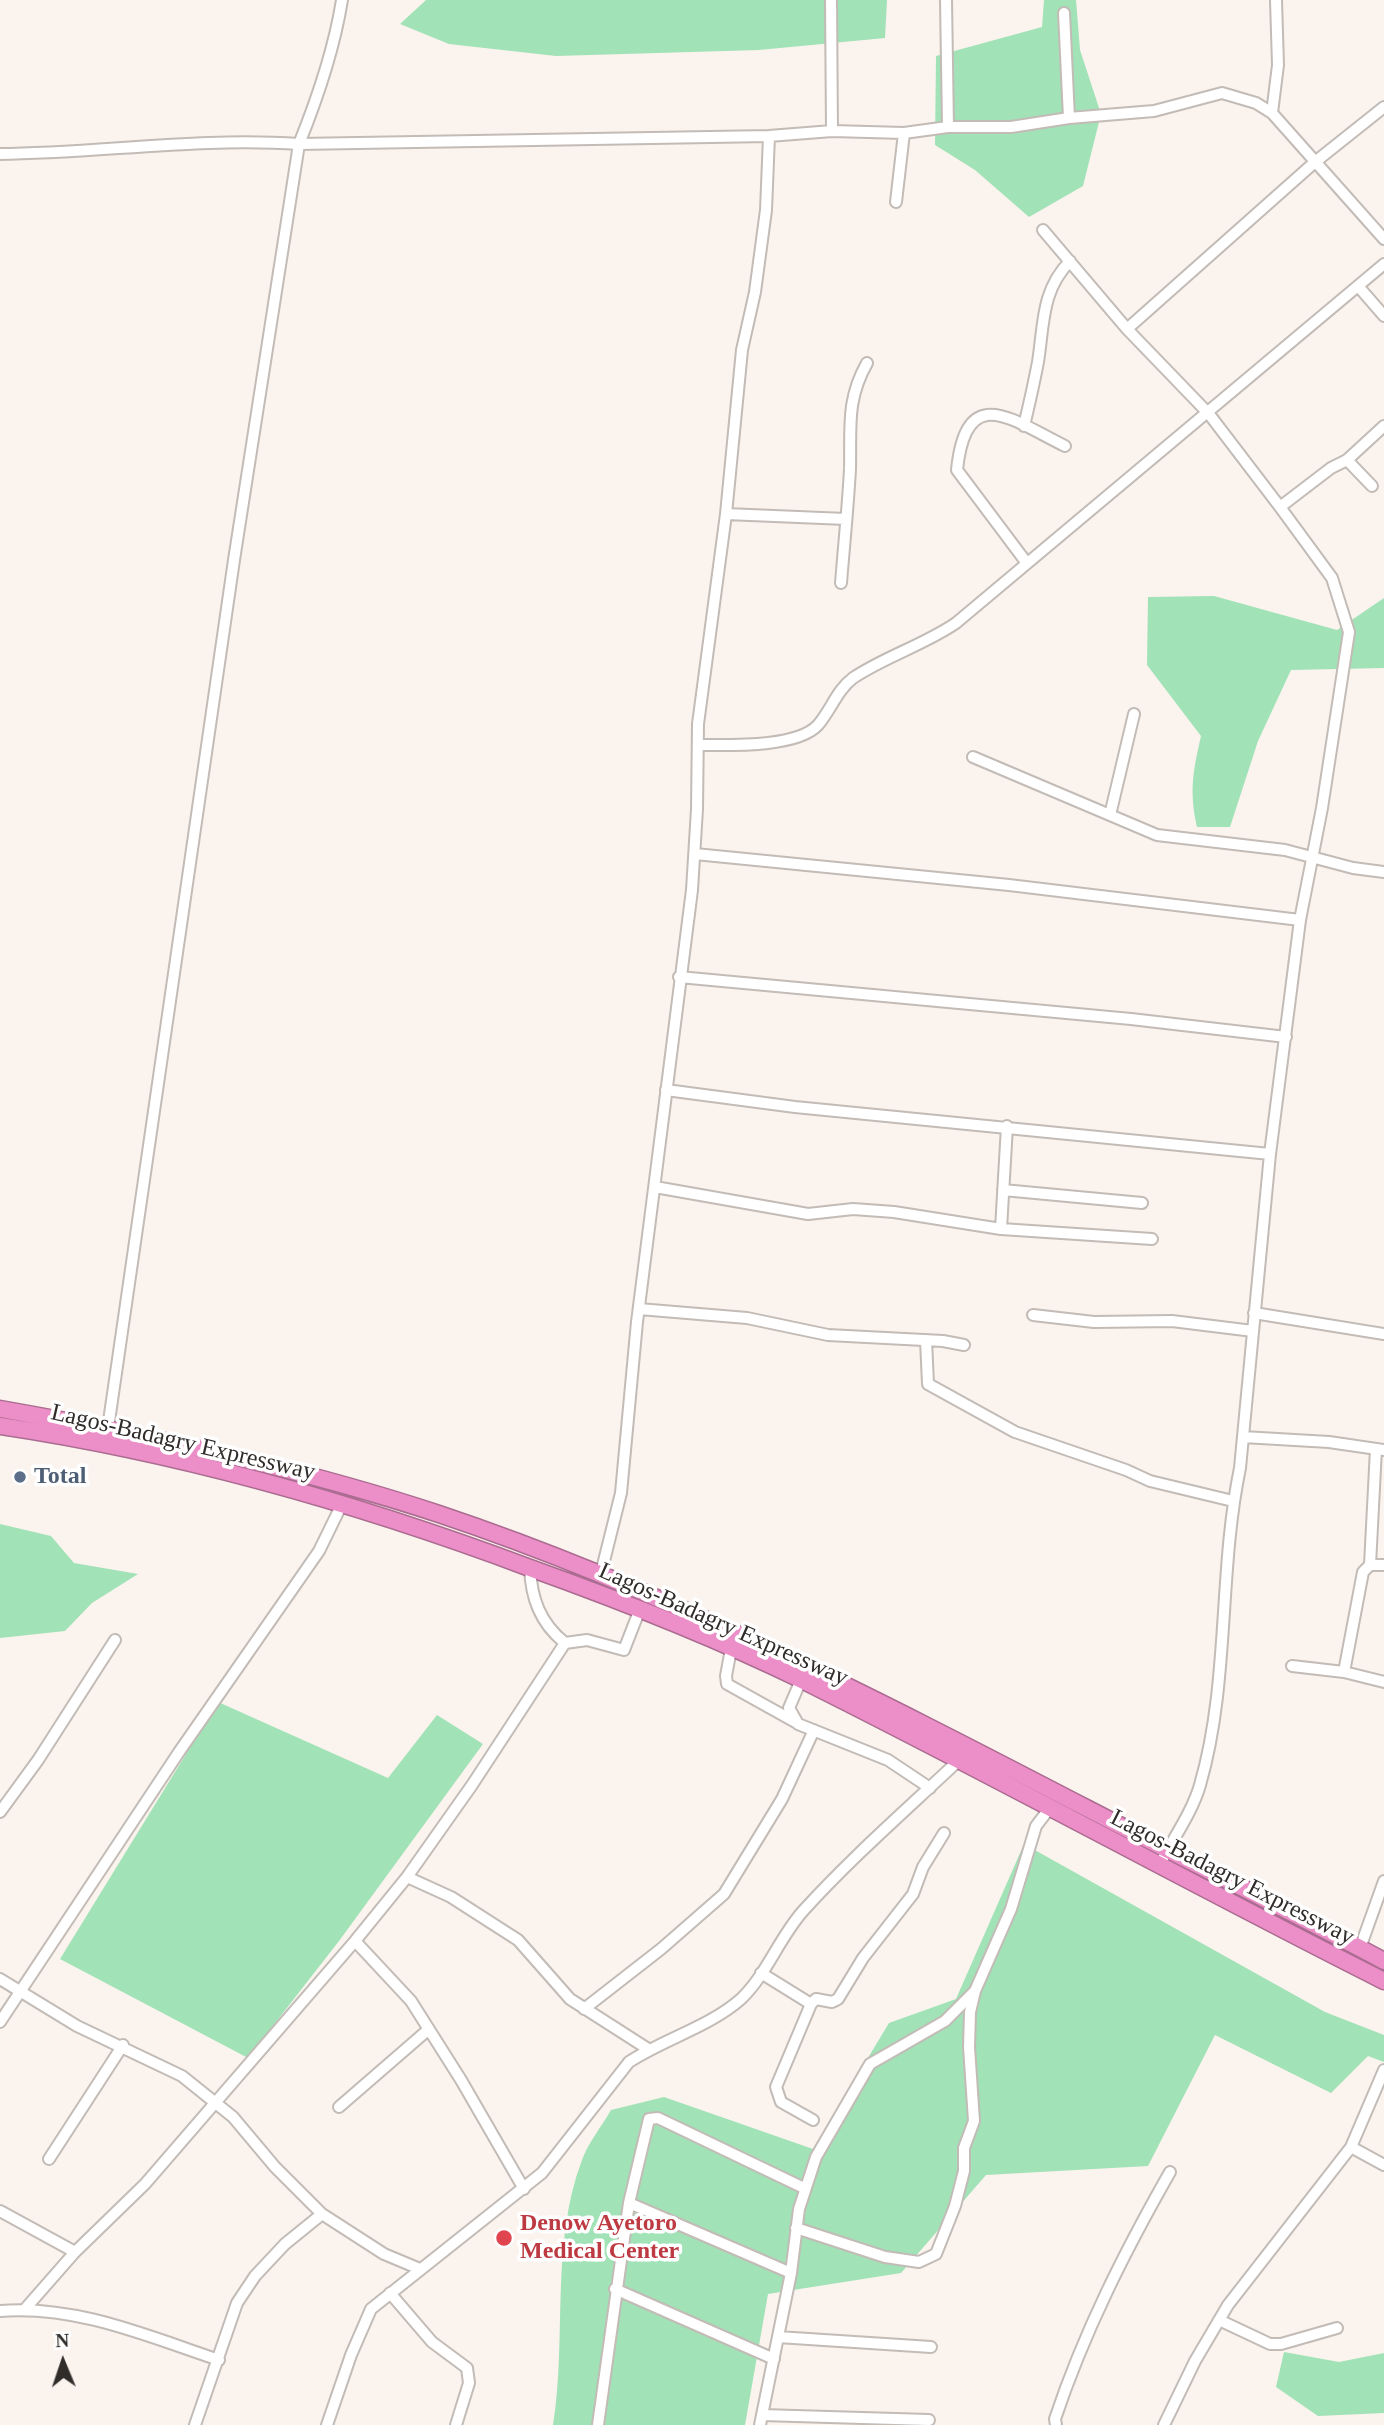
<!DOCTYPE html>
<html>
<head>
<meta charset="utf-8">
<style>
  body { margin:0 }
  #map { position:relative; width:1384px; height:2425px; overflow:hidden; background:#fbf3ee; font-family:Georgia,serif }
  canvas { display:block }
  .north { position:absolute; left:28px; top:2327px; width:70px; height:70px; -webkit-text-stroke:5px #fff; paint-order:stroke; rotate:358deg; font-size:19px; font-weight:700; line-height:28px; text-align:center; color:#2f2c2a }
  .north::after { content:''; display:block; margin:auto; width:24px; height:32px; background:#2f2c2a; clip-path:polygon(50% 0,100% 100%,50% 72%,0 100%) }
</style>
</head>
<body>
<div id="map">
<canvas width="1384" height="2425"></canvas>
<div class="north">N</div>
</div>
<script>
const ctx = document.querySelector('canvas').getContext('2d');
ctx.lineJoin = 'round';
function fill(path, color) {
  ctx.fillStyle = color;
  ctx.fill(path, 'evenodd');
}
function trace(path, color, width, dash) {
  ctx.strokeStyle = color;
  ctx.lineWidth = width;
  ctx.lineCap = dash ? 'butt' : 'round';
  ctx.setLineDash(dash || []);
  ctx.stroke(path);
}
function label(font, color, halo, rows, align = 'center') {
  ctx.font = font + ' Georgia,serif';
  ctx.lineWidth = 7;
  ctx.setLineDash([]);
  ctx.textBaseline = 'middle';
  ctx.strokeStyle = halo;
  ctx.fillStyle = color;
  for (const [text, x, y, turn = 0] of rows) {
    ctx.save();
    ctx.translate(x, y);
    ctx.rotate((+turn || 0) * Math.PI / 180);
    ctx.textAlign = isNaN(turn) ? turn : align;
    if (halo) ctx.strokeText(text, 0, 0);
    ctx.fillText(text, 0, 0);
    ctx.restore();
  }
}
fill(new Path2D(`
  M 426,0 L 887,0 L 885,38 L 759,50 L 556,56 L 449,44 L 400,24 Z
  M 1044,0 L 1076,0 L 1080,50 L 1101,114 L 1083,186 L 1029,217 L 975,170 L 935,145 L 936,56 L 1042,27 Z
  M 1214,596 L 1337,630 L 1384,598 L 1384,668 L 1291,670 L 1258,741 L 1230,827 L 1197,827 C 1189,791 1193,771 1201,736 L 1147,665 L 1148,597 Z
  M 0,1524 L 51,1536 L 74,1563 L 138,1574 L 92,1603 L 65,1631 L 0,1638 Z
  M 218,1702 L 388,1778 L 437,1715 L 483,1744 L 339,1941 L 248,2058 L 60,1959 Z
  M 1024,1844 L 1325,2012 L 1384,2035 L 1384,2062 L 1368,2056 L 1331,2093 L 1215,2035 L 1148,2166 L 986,2175 L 901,2273 L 768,2294 L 745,2425 L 553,2425 C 567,2339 550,2244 582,2160 C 588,2143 602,2126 611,2110 L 664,2097 L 813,2149 L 889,2023 L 956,1999 Z
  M 1284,2352 L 1339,2362 L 1384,2353 L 1384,2413 L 1318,2416 L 1276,2387 Z`), '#a1e2b7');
const minor = new Path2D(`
  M 831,0 L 832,131
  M 946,0 L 948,127
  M 1064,13 L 1069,118
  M 1272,113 L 1278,65 L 1276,0
  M 0,154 C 100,153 200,137 299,144 L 769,136 L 832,131 L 904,133 L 948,127 L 1011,127 L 1069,118 L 1154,111 L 1222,93 L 1256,103 L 1272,113 L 1384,239
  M 896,202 L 904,133
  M 1043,230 L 1127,329 L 1209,414 L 1280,507 L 1332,578 L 1349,632 L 1322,808 L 1300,920 L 1270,1154 L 1240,1468 C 1218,1574 1230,1681 1200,1785 C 1192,1813 1172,1840 1159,1866
  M 1358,286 L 1384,316
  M 1127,329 L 1315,162 L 1384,107
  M 1024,426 C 1029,405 1034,383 1038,362 C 1044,324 1041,291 1070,261
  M 1347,460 L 1384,426
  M 1280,507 L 1331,468 L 1347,460 L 1372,486
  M 726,514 L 846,519
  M 1026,562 L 957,470 C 966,381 1012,420 1065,446
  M 841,583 C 844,545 848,507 850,469 C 851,428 846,400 867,363
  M 698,745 C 728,745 797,748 818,725 C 831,710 837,690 853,678 C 886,656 924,645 956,623 L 1384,264
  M 973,757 L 1157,835 L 1285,850 L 1353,868 L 1384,872
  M 1110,815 L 1134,714
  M 695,854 L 1009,885 L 1300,920
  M 679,977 L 1131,1019 L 1286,1037
  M 666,1090 L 795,1107 L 1270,1154
  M 655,1187 L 808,1214 L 853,1209 L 894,1212 L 1001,1229 L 1007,1126
  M 1003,1190 L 1142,1203
  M 1001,1229 L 1152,1239
  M 639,1309 L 747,1318 L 828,1335 L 943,1341 L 964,1345
  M 1254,1313 L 1384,1334
  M 1033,1315 L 1094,1322 L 1172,1321 L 1253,1331
  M 926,1340 L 928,1384 L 1015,1432 L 1126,1470 L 1150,1481 L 1233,1501
  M 108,1428 L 234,560 L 299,144 C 318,97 334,50 342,0
  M 1243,1437 L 1329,1442 L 1384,1450
  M 1370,1565 L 1376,1449
  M 530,1567 C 531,1598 540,1623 565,1643
  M 601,1573 L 621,1493 L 637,1322 L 692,890 L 697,809 L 698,724 L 726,514 L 742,350 L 755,292 L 766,210 L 769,136
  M 731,1649 L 726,1676 L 727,1684 L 797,1723
  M 1292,1666 L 1344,1672 L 1384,1682
  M 1344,1672 L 1363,1572 L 1370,1565 L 1384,1565
  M 801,1680 L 789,1708 L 798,1724 L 888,1760 L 930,1788
  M 0,1812 L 38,1760 L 115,1640
  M 407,1877 L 451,1897 L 518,1940 L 570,1999 L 648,2049
  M 355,1941 L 411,2001 L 461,2080 L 524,2189
  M 1360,1948 L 1384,1881
  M 761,1973 L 811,2004
  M 0,1979 L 77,2026 L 182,2076 L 233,2117 L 275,2167 L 322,2214 L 384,2254 L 420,2269
  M 584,2009 L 661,1949 L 724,1894 L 782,1799 L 814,1730
  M 0,2022 L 179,1752 L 319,1551 L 342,1504
  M 339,2107 L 429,2029
  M 813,2120 L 781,2102 L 776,2087 L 811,2004 L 816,1999 L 832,2002 L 838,1999 L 863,1958 L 913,1894 L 923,1867 L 944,1833
  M 1351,2147 L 1384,2165
  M 49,2159 L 123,2045
  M 629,2203 L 791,2273
  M 0,2211 L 75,2252
  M 796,2228 L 885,2257 L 919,2262 L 936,2254 L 955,2206 L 964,2171 L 964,2148 L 974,2121 L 969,2047 L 970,2012 L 975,1991 L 1011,1909 L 1036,1826 L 1049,1809
  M 615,2289 L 774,2359
  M 390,2293 L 432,2342 L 467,2368 L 469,2383 L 456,2425
  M 25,2309 L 75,2252 L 145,2184 L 355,1941 L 407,1877 L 472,1785 L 565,1643 L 587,1640 L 624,1650 L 640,1609
  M 0,2311 C 77,2305 147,2336 219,2360
  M 1219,2320 L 1270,2344 L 1281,2344 L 1337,2328
  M 778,2337 L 931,2347
  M 762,2415 L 929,2420
  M 195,2425 L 237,2303 L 255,2276 L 285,2244 L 322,2214
  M 327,2425 L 351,2355 L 371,2309 L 542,2173 L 629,2062 C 664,2039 709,2027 741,1999 C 767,1974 779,1938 803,1911 C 851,1858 905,1811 957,1762
  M 598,2425 L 629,2203 L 649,2119 L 658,2118 L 804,2188
  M 760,2425 L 791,2273 L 799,2209 L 816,2157 L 870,2064 L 945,2021 L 975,1991
  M 1056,2425 L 1055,2419 C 1084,2332 1125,2251 1170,2172
  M 1164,2425 L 1195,2361 L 1228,2305 L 1351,2147 L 1384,2070`);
const highway = new Path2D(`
  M 0,1409 C 148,1435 297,1467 439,1514 C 669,1591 882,1702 1096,1813 C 1192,1863 1289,1910 1384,1961
  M 0,1426 C 181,1453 359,1504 530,1568 C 622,1601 714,1637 802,1680 C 997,1777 1189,1883 1384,1981`);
trace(minor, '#c2bbb6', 14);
trace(highway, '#aa6c90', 19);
trace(minor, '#fff', 10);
trace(highway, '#ec8ec7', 16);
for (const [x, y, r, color] of [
  [20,1477,7,"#5c6f8a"],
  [504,2238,9,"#e0444e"]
]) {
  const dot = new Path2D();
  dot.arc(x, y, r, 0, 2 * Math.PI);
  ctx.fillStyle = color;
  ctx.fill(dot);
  trace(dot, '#fff', 2.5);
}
label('24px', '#2f2c2a', '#fff', [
  ["Lagos-Badagry Expressway",183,1443,13],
  ["Lagos-Badagry Expressway",723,1625,24],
  ["Lagos-Badagry Expressway",1232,1878,27]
]);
label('bold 24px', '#4e5e75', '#fff', [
  ["Total",34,1477]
], 'left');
label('bold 24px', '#be3a42', '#fff', [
  ["Denow Ayetoro",520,2224],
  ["Medical Center",520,2252]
], 'left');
</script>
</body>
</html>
